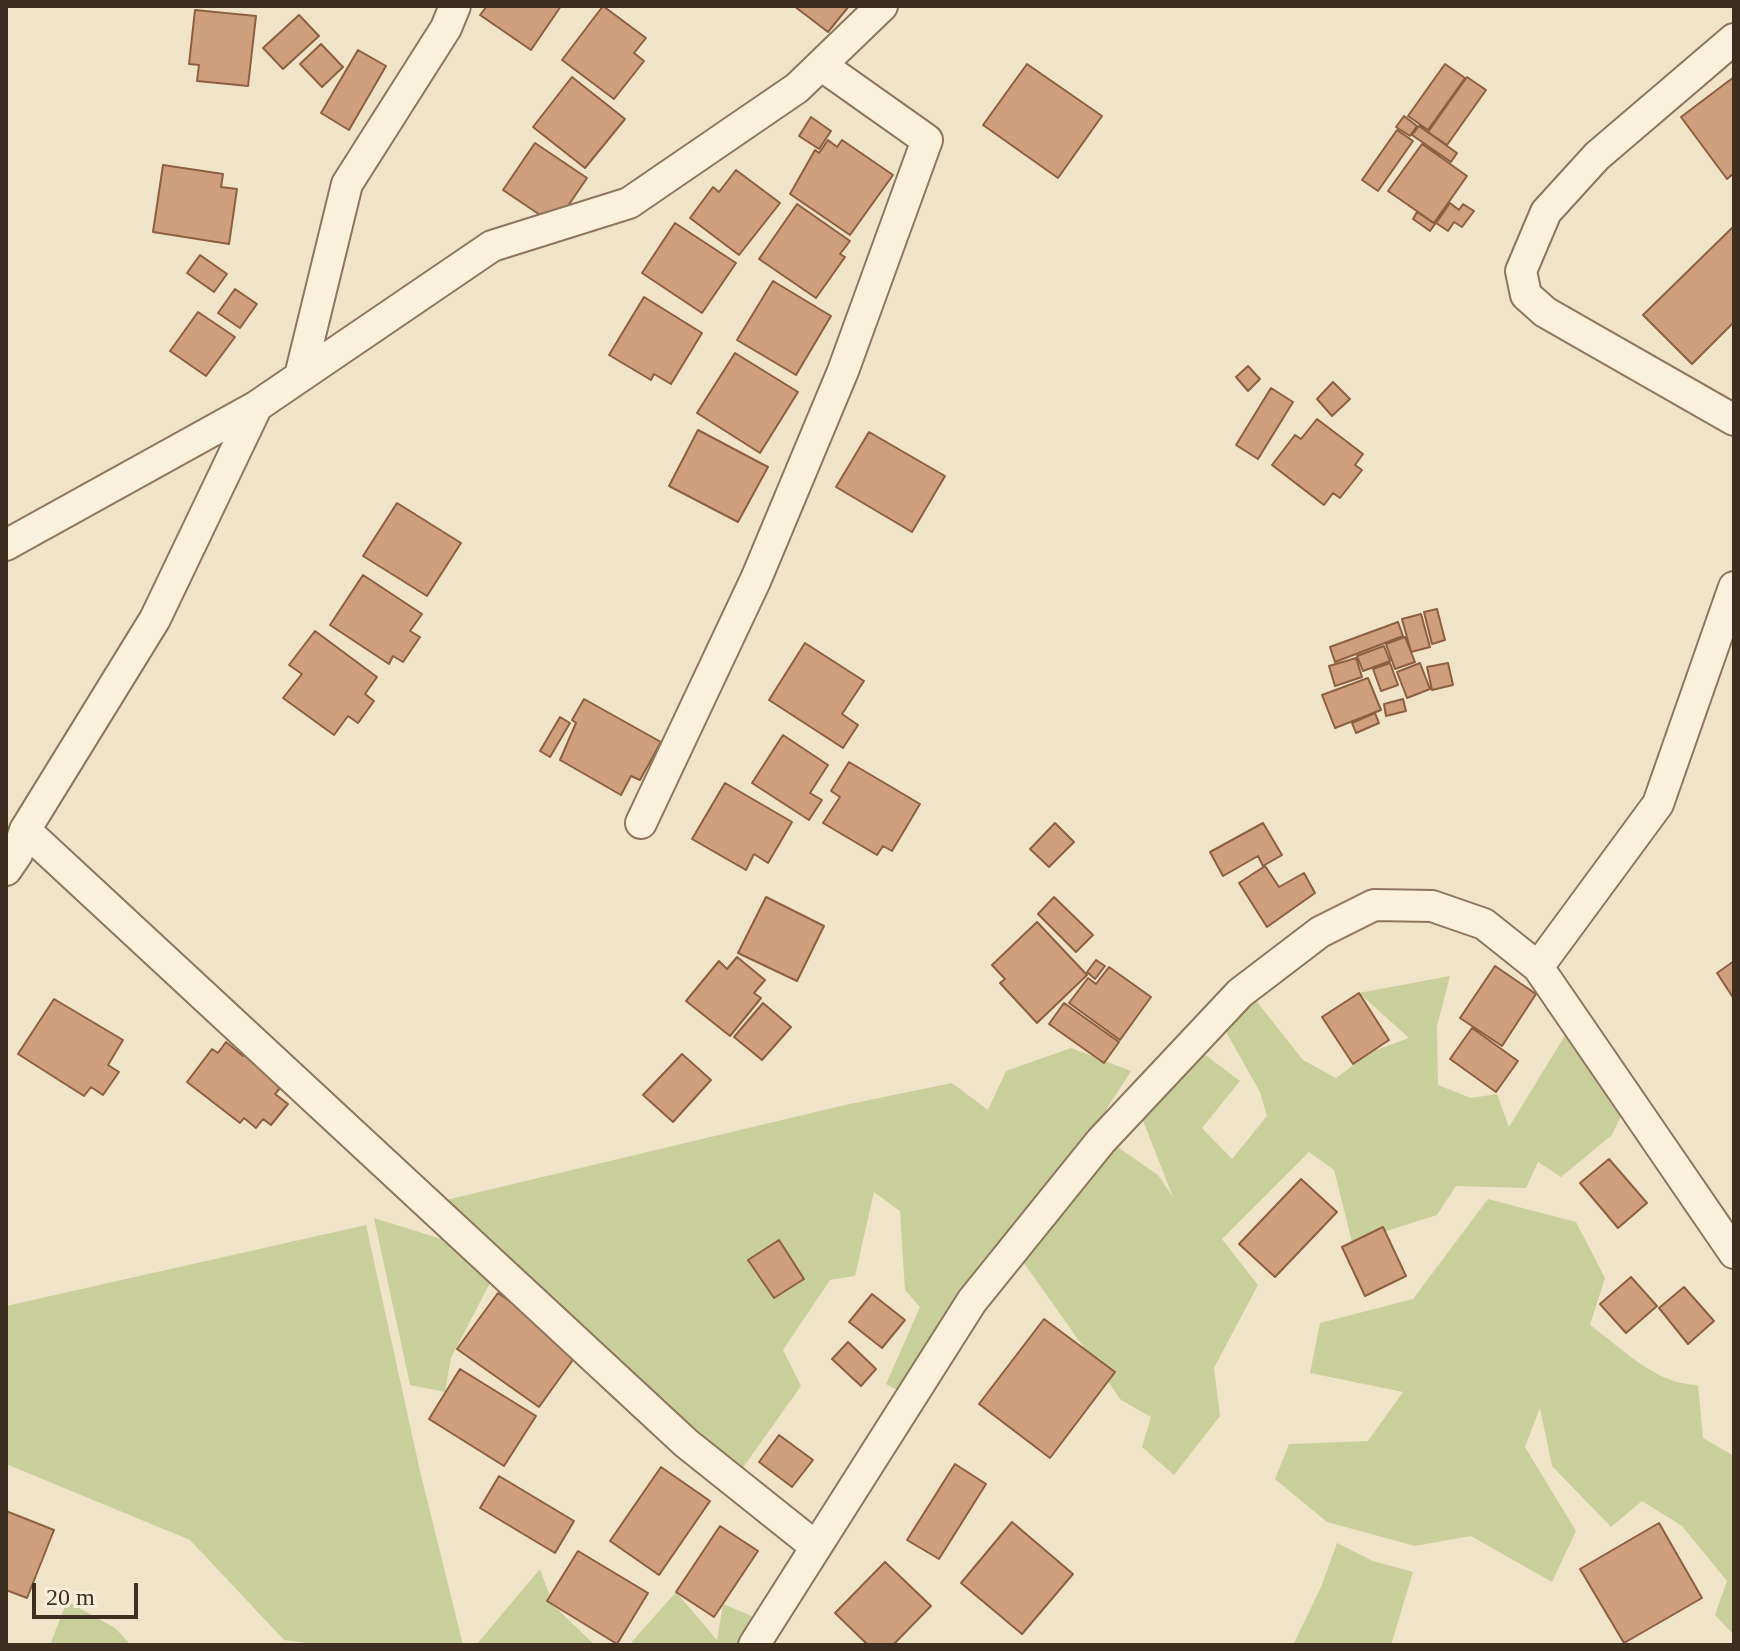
<!DOCTYPE html>
<html>
<head>
<meta charset="utf-8">
<style>
  body { margin:0 }
  #map { position:relative; width:1740px; height:1651px; overflow:hidden; background:#f0e4c8; font-family:"Times New Roman",serif }
  canvas { display:block }
  .frame { position:absolute; inset:0; border:8px solid #3d2e20; pointer-events:none }
  .scale { position:absolute; left:32px; top:1583px; width:106px; height:36px; box-sizing:border-box; border:4px solid #3d2e20; border-top:0; padding-left:10px; font-size:24px; line-height:28px; white-space:nowrap; color:#3d2e20; -webkit-text-stroke:6px #f7eed8; paint-order:stroke }
</style>
</head>
<body>
<div id="map">
<canvas width="1740" height="1651"></canvas>
<div class="frame"></div>
<div class="scale">20 m</div>
</div>
<script>
const ctx = document.querySelector('canvas').getContext('2d');
ctx.lineJoin = 'round';
function fill(path, color) {
  ctx.fillStyle = color;
  ctx.fill(path, 'evenodd');
}
function trace(path, color, width, dash) {
  ctx.strokeStyle = color;
  ctx.lineWidth = width;
  ctx.lineCap = dash ? 'butt' : 'round';
  ctx.setLineDash(dash || []);
  ctx.stroke(path);
}
fill(new Path2D(`
  M 1450,976 L 1437,1026 L 1438,1085 L 1471,1098 L 1497,1094 L 1509,1127 L 1575,1019 L 1623,1111 L 1612,1135 L 1561,1177 L 1538,1162 L 1526,1188 L 1456,1186 L 1437,1215 L 1352,1242 L 1334,1170 L 1309,1152 L 1222,1239 L 1258,1285 L 1214,1368 L 1220,1416 L 1174,1475 L 1142,1447 L 1151,1417 L 1121,1400 L 1014,1249 L 1112,1143 L 1158,1175 L 1173,1197 L 1136,1103 L 1196,1048 L 1240,1081 L 1202,1128 L 1232,1159 L 1267,1116 L 1260,1092 L 1225,1030 L 1246,988 L 1303,1060 L 1336,1078 L 1371,1052 L 1409,1038 L 1359,993 Z
  M 1071,1048 L 1131,1071 L 919,1402 L 886,1384 L 920,1307 L 905,1290 L 900,1211 L 874,1192 L 855,1276 L 830,1280 L 783,1350 L 801,1386 L 742,1469 L 660,1401 L 446,1200 L 845,1105 L 952,1083 L 988,1110 L 1006,1071 Z
  M 1488,1199 L 1576,1222 L 1605,1278 L 1590,1325 C 1622,1348 1656,1385 1698,1385 L 1703,1438 L 1734,1456 L 1734,1635 L 1715,1615 L 1727,1581 L 1682,1526 L 1642,1501 L 1611,1527 L 1552,1466 L 1540,1408 L 1525,1447 L 1576,1531 L 1552,1582 L 1471,1536 L 1415,1546 L 1327,1522 L 1275,1479 L 1289,1444 L 1368,1441 L 1403,1392 L 1310,1373 L 1320,1323 L 1413,1299 Z
  M 374,1218 L 448,1241 L 492,1279 L 451,1358 L 445,1392 L 410,1385 Z
  M 366,1225 L 420,1471 L 463,1645 L 322,1645 L 284,1640 L 190,1540 L 6,1464 L 6,1306 Z
  M 1337,1543 L 1373,1561 L 1413,1572 L 1391,1645 L 1293,1645 L 1321,1587 Z
  M 540,1569 L 553,1605 L 595,1645 L 476,1645 Z
  M 676,1592 L 717,1640 L 723,1604 L 754,1617 L 748,1645 L 629,1645 Z
  M 67,1601 L 115,1628 L 131,1645 L 50,1645 Z`), '#c9cf9b');
const building = new Path2D(`
  M 487,6 L 561,6 L 531,50 L 480,15 Z
  M 603,6 L 646,38 L 634,53 L 644,61 L 614,99 L 562,60 Z
  M 794,6 L 849,6 L 828,32 Z
  M 195,10 L 256,16 L 248,86 L 197,81 L 199,65 L 189,64 Z
  M 299,15 L 319,36 L 283,69 L 263,48 Z
  M 321,44 L 343,67 L 322,87 L 300,64 Z
  M 358,50 L 386,66 L 349,130 L 321,113 Z
  M 1027,64 L 1102,116 L 1058,178 L 983,125 Z
  M 1445,64 L 1465,78 L 1428,130 L 1408,116 Z
  M 572,77 L 625,119 L 585,168 L 533,127 Z
  M 1467,77 L 1486,90 L 1447,145 L 1428,132 Z
  M 1734,77 L 1734,173 L 1727,179 L 1681,117 Z
  M 1404,116 L 1417,126 L 1410,136 L 1396,127 Z
  M 811,117 L 831,131 L 819,149 L 799,136 Z
  M 1419,126 L 1457,153 L 1451,162 L 1412,135 Z
  M 1397,130 L 1413,141 L 1378,191 L 1362,180 Z
  M 828,140 L 837,147 L 842,140 L 893,175 L 850,235 L 790,194 L 815,150 L 819,153 Z
  M 535,143 L 587,178 L 555,225 L 503,190 Z
  M 1422,144 L 1467,176 L 1434,223 L 1388,191 Z
  M 163,165 L 223,174 L 221,187 L 237,189 L 229,244 L 153,232 Z
  M 736,170 L 780,203 L 739,255 L 690,218 L 713,187 L 719,192 Z
  M 1450,203 L 1459,210 L 1463,204 L 1474,211 L 1462,227 L 1454,222 L 1448,231 L 1436,223 Z
  M 797,204 L 850,241 L 840,254 L 845,257 L 816,298 L 759,259 Z
  M 1417,212 L 1435,224 L 1430,231 L 1413,219 Z
  M 675,223 L 736,263 L 702,313 L 642,273 Z
  M 1734,226 L 1734,322 L 1692,364 L 1643,315 Z
  M 200,255 L 227,274 L 214,292 L 187,273 Z
  M 773,281 L 831,316 L 796,375 L 737,340 Z
  M 235,289 L 257,304 L 240,328 L 218,313 Z
  M 644,297 L 702,333 L 671,384 L 654,374 L 651,380 L 609,355 Z
  M 198,312 L 235,337 L 206,376 L 170,351 Z
  M 735,353 L 798,392 L 760,453 L 697,413 Z
  M 1248,366 L 1260,379 L 1248,391 L 1236,377 Z
  M 1333,382 L 1350,399 L 1332,416 L 1317,399 Z
  M 1271,388 L 1293,402 L 1258,459 L 1236,445 Z
  M 1317,419 L 1363,454 L 1355,465 L 1362,470 L 1340,498 L 1333,493 L 1324,505 L 1272,465 L 1295,435 L 1301,439 Z
  M 698,430 L 768,467 L 738,522 L 669,486 Z
  M 869,432 L 945,476 L 912,532 L 836,487 Z
  M 397,503 L 461,543 L 427,596 L 363,556 Z
  M 363,575 L 422,614 L 410,631 L 420,637 L 403,662 L 393,656 L 389,664 L 330,625 Z
  M 1437,609 L 1445,640 L 1432,644 L 1424,612 Z
  M 1421,614 L 1430,647 L 1411,652 L 1402,619 Z
  M 1398,622 L 1403,636 L 1335,662 L 1330,647 Z
  M 315,631 L 377,677 L 365,694 L 374,701 L 358,723 L 348,716 L 334,735 L 283,698 L 302,674 L 289,665 Z
  M 1405,637 L 1415,662 L 1395,669 L 1386,644 Z
  M 805,643 L 864,681 L 842,714 L 858,725 L 843,748 L 769,700 Z
  M 1384,646 L 1390,661 L 1363,671 L 1357,656 Z
  M 1356,658 L 1362,677 L 1335,686 L 1329,666 Z
  M 1390,663 L 1398,685 L 1381,691 L 1373,669 Z
  M 1420,663 L 1430,689 L 1407,698 L 1397,672 Z
  M 1448,663 L 1453,685 L 1432,690 L 1427,667 Z
  M 1368,678 L 1381,710 L 1335,728 L 1322,695 Z
  M 584,699 L 661,742 L 640,780 L 631,776 L 621,795 L 560,760 L 576,723 L 572,720 Z
  M 1403,699 L 1406,711 L 1386,716 L 1384,704 Z
  M 1375,713 L 1379,723 L 1356,733 L 1352,723 Z
  M 560,717 L 570,723 L 550,757 L 540,751 Z
  M 783,735 L 828,765 L 810,793 L 822,800 L 809,820 L 752,783 Z
  M 849,762 L 920,804 L 892,851 L 883,846 L 877,855 L 823,823 L 840,797 L 831,791 Z
  M 725,783 L 792,822 L 768,863 L 754,854 L 746,870 L 692,839 Z
  M 1055,823 L 1074,842 L 1049,867 L 1030,849 Z
  M 1263,823 L 1282,855 L 1263,866 L 1258,856 L 1223,876 L 1210,852 Z
  M 1265,866 L 1279,887 L 1304,873 L 1315,893 L 1267,927 L 1239,883 Z
  M 766,897 L 824,926 L 797,981 L 738,953 Z
  M 1054,897 L 1093,935 L 1076,952 L 1038,914 Z
  M 1037,922 L 1087,975 L 1037,1023 L 1000,983 L 1005,979 L 992,965 Z
  M 737,957 L 765,980 L 754,993 L 761,998 L 730,1036 L 686,1001 L 719,961 L 727,969 Z
  M 1096,960 L 1105,966 L 1095,979 L 1087,972 Z
  M 1734,961 L 1734,999 L 1717,973 Z
  M 1495,966 L 1536,994 L 1502,1046 L 1460,1018 Z
  M 1109,967 L 1151,997 L 1120,1040 L 1069,1003 L 1088,978 L 1096,984 Z
  M 1359,993 L 1389,1040 L 1353,1064 L 1322,1017 Z
  M 54,999 L 123,1040 L 108,1065 L 119,1072 L 103,1095 L 91,1087 L 84,1096 L 18,1054 Z
  M 763,1003 L 791,1027 L 762,1060 L 734,1037 Z
  M 1064,1003 L 1119,1042 L 1104,1063 L 1049,1024 Z
  M 1472,1028 L 1518,1061 L 1496,1092 L 1450,1059 Z
  M 226,1042 L 243,1056 L 246,1052 L 285,1082 L 275,1094 L 288,1104 L 271,1125 L 263,1119 L 256,1128 L 244,1118 L 240,1123 L 187,1082 L 212,1049 L 218,1053 Z
  M 682,1054 L 711,1080 L 673,1122 L 643,1095 Z
  M 1609,1159 L 1647,1203 L 1618,1228 L 1580,1183 Z
  M 1301,1179 L 1337,1212 L 1275,1277 L 1239,1244 Z
  M 1383,1227 L 1406,1276 L 1365,1296 L 1342,1247 Z
  M 779,1240 L 804,1279 L 774,1298 L 748,1260 Z
  M 1631,1277 L 1657,1306 L 1626,1333 L 1600,1304 Z
  M 1684,1287 L 1714,1321 L 1688,1344 L 1659,1308 Z
  M 498,1293 L 580,1350 L 539,1407 L 457,1349 Z
  M 872,1294 L 905,1320 L 882,1348 L 849,1322 Z
  M 1044,1319 L 1115,1372 L 1050,1458 L 979,1404 Z
  M 848,1342 L 876,1369 L 861,1386 L 832,1359 Z
  M 460,1369 L 536,1416 L 504,1466 L 429,1419 Z
  M 779,1435 L 813,1460 L 792,1487 L 759,1462 Z
  M 955,1464 L 986,1484 L 939,1559 L 907,1540 Z
  M 661,1467 L 710,1501 L 659,1575 L 610,1541 Z
  M 499,1476 L 574,1521 L 555,1553 L 480,1508 Z
  M 6,1511 L 54,1530 L 27,1598 L 6,1590 Z
  M 1012,1522 L 1073,1574 L 1022,1634 L 961,1583 Z
  M 1659,1523 L 1702,1598 L 1624,1643 L 1580,1569 Z
  M 720,1526 L 758,1551 L 714,1617 L 676,1592 Z
  M 578,1551 L 648,1593 L 617,1644 L 547,1601 Z
  M 885,1562 L 931,1606 L 893,1645 L 868,1645 L 835,1613 Z`);
fill(building, '#cf9f7d');
trace(building, '#8d5f41', 2);
const street = new Path2D(`
  M 1734,39 L 1597,156 L 1546,212 L 1521,271 L 1526,295 L 1545,312 L 1734,420
  M 300,376 L 347,184 L 446,28 L 455,6
  M 6,545 L 257,406 L 492,246 L 629,203 L 797,88 L 882,6
  M 641,823 L 756,579 L 843,371 L 927,140 L 821,65
  M 25,830 L 686,1443 L 815,1546
  M 6,870 L 17,854 L 25,830 L 155,619 L 257,406
  M 1538,967 L 1658,804 L 1734,587
  M 754,1645 L 972,1301 L 1101,1141 L 1240,993 L 1320,932 L 1374,905 L 1432,906 L 1484,924 L 1538,967 L 1734,1253`);
trace(street, '#8d765c', 34);
trace(street, '#faf1dc', 30);
</script>
</body>
</html>
